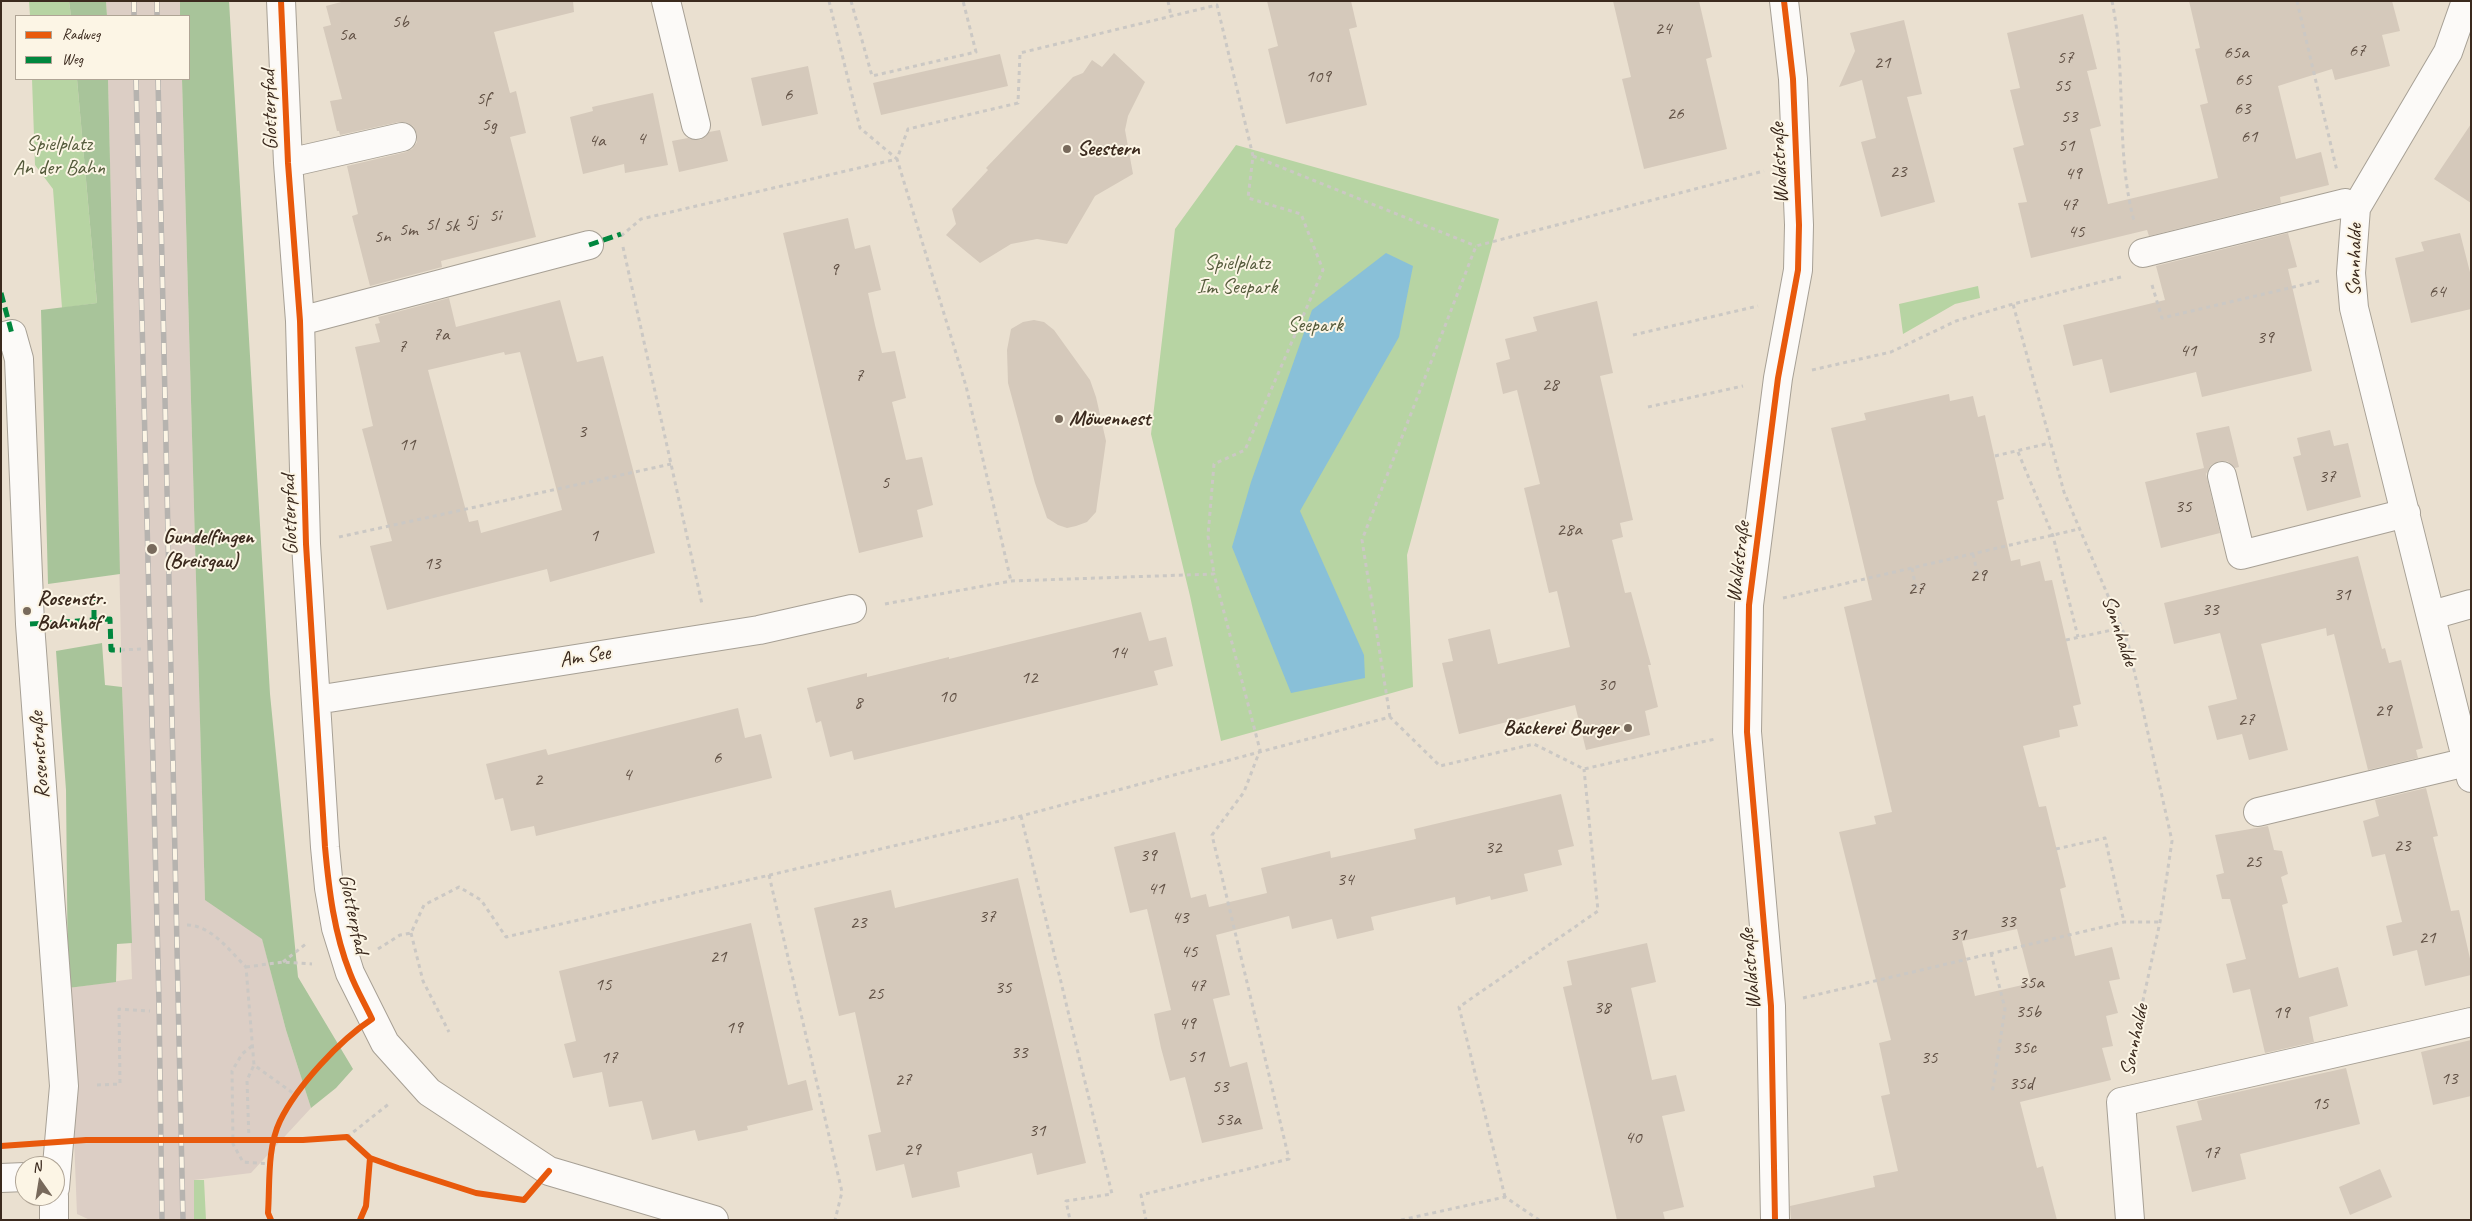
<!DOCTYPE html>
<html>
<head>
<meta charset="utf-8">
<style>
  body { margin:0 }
  #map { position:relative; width:2472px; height:1221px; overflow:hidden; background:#eae0d0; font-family:Caveat,sans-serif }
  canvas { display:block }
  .frame { position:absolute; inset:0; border:2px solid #3b2a1e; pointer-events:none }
  .legend { position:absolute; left:15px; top:15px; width:175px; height:65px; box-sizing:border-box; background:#fcf5e5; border:1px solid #afa495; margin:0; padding:6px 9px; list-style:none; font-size:15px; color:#3b2a1e }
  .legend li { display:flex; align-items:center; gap:10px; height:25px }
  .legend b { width:25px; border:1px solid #afa495 }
  .north { position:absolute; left:15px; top:1156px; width:50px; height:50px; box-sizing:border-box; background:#fcf5e5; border:1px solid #afa495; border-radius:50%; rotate:347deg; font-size:14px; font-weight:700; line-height:20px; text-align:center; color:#3b2a1e }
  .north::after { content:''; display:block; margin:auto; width:18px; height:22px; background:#786a5c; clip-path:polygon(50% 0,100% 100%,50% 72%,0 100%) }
</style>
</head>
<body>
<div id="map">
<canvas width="2472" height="1221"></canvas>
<div class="frame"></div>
<ul class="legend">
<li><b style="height:6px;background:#e8590c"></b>Radweg</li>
<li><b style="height:6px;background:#00873e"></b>Weg</li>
</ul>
<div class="north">N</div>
</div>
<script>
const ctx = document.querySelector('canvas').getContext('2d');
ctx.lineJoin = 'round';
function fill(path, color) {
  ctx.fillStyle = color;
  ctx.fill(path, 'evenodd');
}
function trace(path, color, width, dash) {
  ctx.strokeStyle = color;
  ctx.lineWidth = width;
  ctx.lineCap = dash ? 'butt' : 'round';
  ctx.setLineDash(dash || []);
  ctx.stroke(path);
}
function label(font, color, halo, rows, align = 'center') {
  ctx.font = font + ' Caveat,sans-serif';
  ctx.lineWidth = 4;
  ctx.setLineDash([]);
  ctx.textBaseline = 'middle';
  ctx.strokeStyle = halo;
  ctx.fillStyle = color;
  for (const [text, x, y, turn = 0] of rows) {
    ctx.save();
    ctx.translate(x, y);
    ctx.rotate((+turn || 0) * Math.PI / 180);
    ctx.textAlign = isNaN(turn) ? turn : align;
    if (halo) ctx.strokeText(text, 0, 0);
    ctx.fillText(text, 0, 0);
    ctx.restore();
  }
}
fill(new Path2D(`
  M 106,1 L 180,1 L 180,16 L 107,16 Z
  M 108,79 L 182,79 L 205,899 L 262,938 L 286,1030 L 311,1108 L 251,1173 L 194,1180 L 194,1220 L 90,1220 L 77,1214 L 68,988 L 132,979 L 122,687 Z`), '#dccec5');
fill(new Path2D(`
  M 29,1 L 69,1 L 71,16 L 30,16 Z
  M 32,79 L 77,79 L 97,303 L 62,308 L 53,189 L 35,165 Z
  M 1236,145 L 1499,219 L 1407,555 L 1413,687 L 1221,741 L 1190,596 L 1151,434 L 1175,229 Z
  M 1978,286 L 1980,298 L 1955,304 L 1903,334 L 1899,304 Z
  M 194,1180 L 204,1180 L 206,1220 L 194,1220 Z`), '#b7d4a3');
fill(new Path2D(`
  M 69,1 L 106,1 L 107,16 L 71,16 Z
  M 180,1 L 229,1 L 270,694 L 298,977 L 353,1069 L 336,1088 L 311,1108 L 286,1030 L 262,939 L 205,900 L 182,79 L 189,79 L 189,16 L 180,16 Z
  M 77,79 L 108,79 L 120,574 L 48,584 L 41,310 L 97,303 Z
  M 102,643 L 105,685 L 122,687 L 132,943 L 117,944 L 116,982 L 68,988 L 66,790 L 56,651 Z`), '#a8c49a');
fill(new Path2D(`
  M 1386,253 L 1413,266 L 1399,337 L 1300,511 L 1364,655 L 1365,678 L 1291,693 L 1232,547 L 1251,482 L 1312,310 Z`), '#89c0d8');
fill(new Path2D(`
  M 345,1 L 573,1 L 574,12 L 494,32 L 510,93 L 516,91 L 526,133 L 510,137 L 536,237 L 441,261 L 442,267 L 370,286 L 352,216 L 358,214 L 347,166 L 406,152 L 412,149 L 417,142 L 417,134 L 413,126 L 406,122 L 399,122 L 340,135 L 339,131 L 337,131 L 330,101 L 342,99 L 323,27 L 331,25 L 326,6 Z
  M 1267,1 L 1351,1 L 1357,27 L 1349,29 L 1367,105 L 1286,124 L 1268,49 L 1278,46 Z
  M 1613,1 L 1699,1 L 1712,57 L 1706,59 L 1727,149 L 1644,169 L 1622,79 L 1631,77 Z
  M 2189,1 L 2392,1 L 2400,31 L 2382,35 L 2390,66 L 2335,80 L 2332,69 L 2278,86 L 2296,159 L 2321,152 L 2329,185 L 2280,197 L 2281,203 L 2149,236 L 2147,230 L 2031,258 L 2018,203 L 2027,202 L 2013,148 L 2024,145 L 2010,90 L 2020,88 L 2007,33 L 2083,14 L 2097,69 L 2087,71 L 2101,126 L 2090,129 L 2108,204 L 2218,178 L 2200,105 L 2208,103 L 2195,49 L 2200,48 Z
  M 1904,20 L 1922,94 L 1907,97 L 1935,202 L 1881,217 L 1861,142 L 1876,138 L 1862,80 L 1839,87 L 1855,51 L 1850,33 Z
  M 1114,53 L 1145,82 L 1128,116 L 1125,130 L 1133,174 L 1095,196 L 1067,244 L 1037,239 L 1011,244 L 980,263 L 946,235 L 956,224 L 952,209 L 988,170 L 986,168 L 1073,77 L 1083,73 L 1092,60 L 1102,67 Z
  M 1000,54 L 1008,86 L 881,115 L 873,83 Z
  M 808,66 L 818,114 L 762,126 L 751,78 Z
  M 653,93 L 668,165 L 625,173 L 624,164 L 583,174 L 570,117 L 593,111 L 592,107 Z
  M 2471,124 L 2471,203 L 2434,179 Z
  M 720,130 L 728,161 L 679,172 L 672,141 L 688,138 L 700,140 L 709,132 Z
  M 848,218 L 855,249 L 870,245 L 881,290 L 868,293 L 875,325 L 882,353 L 895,351 L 906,398 L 892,402 L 906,460 L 922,457 L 933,505 L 917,510 L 923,537 L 859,553 L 783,233 Z
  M 2288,233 L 2297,267 L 2288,269 L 2312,371 L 2202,397 L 2196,372 L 2110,393 L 2102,359 L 2073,366 L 2063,325 L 2165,300 L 2156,266 Z
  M 2460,233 L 2471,276 L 2471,309 L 2411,323 L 2395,258 L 2424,251 L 2421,242 Z
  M 449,298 L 456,327 L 560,300 L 577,362 L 603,356 L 655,553 L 550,582 L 547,569 L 387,610 L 370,546 L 392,541 L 362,429 L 373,426 L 355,347 L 380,342 L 375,324 L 380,323 L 378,317 ZM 504,352 L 505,355 L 520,352 L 562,510 L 481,533 L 478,520 L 469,522 L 428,370 Z
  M 1597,301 L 1613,373 L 1600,376 L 1633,520 L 1620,523 L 1623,537 L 1612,540 L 1625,593 L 1631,592 L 1651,665 L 1648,665 L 1658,707 L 1645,711 L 1650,735 L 1586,750 L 1575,705 L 1459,734 L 1442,663 L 1453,661 L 1448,639 L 1490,629 L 1498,664 L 1570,647 L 1557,591 L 1549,593 L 1524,488 L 1540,484 L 1517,390 L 1503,394 L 1496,363 L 1510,359 L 1505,339 L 1537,331 L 1533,317 Z
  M 1034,320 L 1044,322 L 1054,330 L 1090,380 L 1096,397 L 1106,441 L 1096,512 L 1087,522 L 1076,526 L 1067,528 L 1058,525 L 1047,518 L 1035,483 L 1008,383 L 1007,350 L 1011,329 L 1023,322 Z
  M 1949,394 L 1950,401 L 1973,396 L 1978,417 L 1985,415 L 2004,499 L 1997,501 L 2011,561 L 2020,559 L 2021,566 L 2040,561 L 2045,581 L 2052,580 L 2081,704 L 2073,706 L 2078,726 L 2059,730 L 2060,737 L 2023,746 L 2039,807 L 2046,806 L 2066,887 L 2060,889 L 2075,956 L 2112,947 L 2120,979 L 2109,981 L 2118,1013 L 2106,1016 L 2113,1046 L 2102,1048 L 2111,1080 L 2020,1102 L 2037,1168 L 2043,1166 L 2057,1220 L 1791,1220 L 1790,1206 L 1875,1187 L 1873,1176 L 1898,1171 L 1881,1096 L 1890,1094 L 1879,1043 L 1891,1040 L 1839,832 L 1876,824 L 1874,816 L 1892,812 L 1844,607 L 1872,600 L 1831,428 L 1866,420 L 1864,413 ZM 2017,929 L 2031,983 L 1975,996 L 1962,941 Z
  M 2229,426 L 2239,467 L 2235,468 L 2227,461 L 2219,461 L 2211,465 L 2206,474 L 2220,533 L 2161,548 L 2145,482 L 2204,468 L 2196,433 Z
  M 2330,430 L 2334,446 L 2348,443 L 2361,497 L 2307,511 L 2293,457 L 2301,455 L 2297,438 Z
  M 2358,556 L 2382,649 L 2385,648 L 2389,663 L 2401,660 L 2423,748 L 2416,750 L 2418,758 L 2368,770 L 2334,634 L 2327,636 L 2326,628 L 2261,644 L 2288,750 L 2249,760 L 2242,734 L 2217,740 L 2208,706 L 2237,699 L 2220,633 L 2174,644 L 2164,603 Z
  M 1141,612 L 1149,641 L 1166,637 L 1173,666 L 1154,671 L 1158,685 L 854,760 L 852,751 L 830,757 L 821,721 L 816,723 L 807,688 L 867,673 L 867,677 L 949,657 L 949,659 Z
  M 738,708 L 745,738 L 761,734 L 772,778 L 536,836 L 534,826 L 511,831 L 503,798 L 495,800 L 486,764 L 546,749 L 548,755 Z
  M 2426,788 L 2438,836 L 2433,837 L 2451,911 L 2459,910 L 2471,963 L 2471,975 L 2425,986 L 2417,950 L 2393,956 L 2386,926 L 2402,922 L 2385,854 L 2372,857 L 2363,821 L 2379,816 L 2375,800 Z
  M 1561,794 L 1574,846 L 1558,850 L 1562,865 L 1524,874 L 1528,891 L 1491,900 L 1490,896 L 1456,905 L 1455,897 L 1371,917 L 1374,930 L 1337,939 L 1332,919 L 1292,929 L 1289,916 L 1216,935 L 1230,995 L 1213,999 L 1230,1067 L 1247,1062 L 1263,1129 L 1202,1143 L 1185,1077 L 1170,1081 L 1161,1048 L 1154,1014 L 1171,1010 L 1147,909 L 1130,913 L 1114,847 L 1175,832 L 1191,898 L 1206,894 L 1209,907 L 1267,893 L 1261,868 L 1330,851 L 1331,858 L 1416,839 L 1414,829 Z
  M 2268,826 L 2274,850 L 2282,851 L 2288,874 L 2281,877 L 2288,903 L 2282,905 L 2299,978 L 2338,967 L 2348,1006 L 2309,1017 L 2314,1042 L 2265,1053 L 2250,989 L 2233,993 L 2226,964 L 2246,959 L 2230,899 L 2222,899 L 2216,875 L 2224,873 L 2215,835 Z
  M 1018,878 L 1086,1163 L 1037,1175 L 1032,1153 L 957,1172 L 960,1187 L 912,1198 L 904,1164 L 876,1171 L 868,1135 L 881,1132 L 855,1012 L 839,1016 L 814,908 L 891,890 L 895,908 Z
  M 751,923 L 788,1085 L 806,1080 L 813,1110 L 747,1126 L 748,1130 L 698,1141 L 695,1130 L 652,1140 L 642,1101 L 609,1107 L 602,1072 L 573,1078 L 564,1044 L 576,1041 L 559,971 Z
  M 1647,943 L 1656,982 L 1631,988 L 1652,1080 L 1676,1075 L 1685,1111 L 1662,1116 L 1684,1207 L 1663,1212 L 1665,1220 L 1617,1220 L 1563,987 L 1572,985 L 1567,961 Z
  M 2471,1040 L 2471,1096 L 2433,1105 L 2421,1052 Z
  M 2346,1068 L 2360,1124 L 2240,1154 L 2246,1179 L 2192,1192 L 2176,1126 L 2202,1120 L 2197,1101 Z
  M 2380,1169 L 2392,1197 L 2350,1215 L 2339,1187 Z`), '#d5c9bb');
const minor = new Path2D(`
  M 281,1 L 288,163 L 300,321 L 306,544 L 325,847 L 329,888 L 336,928 L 350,973 L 385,1043 L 429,1092 L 549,1171 L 714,1220
  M 666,1 L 696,125
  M 2466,1 L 2448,52 L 2356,208 L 2351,273 L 2354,308 L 2471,778
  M 288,163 L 402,137
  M 2143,253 L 2345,203 L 2356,208
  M 300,321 L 589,245
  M 1,337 L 12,334 L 19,359 L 30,624 L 64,1086 L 55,1188
  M 2222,476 L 2241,555 L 2406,513
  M 2432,615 L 2471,604
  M 316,700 L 759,630 L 852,609
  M 2258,812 L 2467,762
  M 1,1178 L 25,1177
  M 54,1220 L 54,1196
  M 1775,1220 L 1771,1006 L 1747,732 L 1749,605 L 1778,378 L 1798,270 L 1799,225 L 1793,79 L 1784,1
  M 2130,1220 L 2121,1102 L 2471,1022`);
trace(minor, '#a7a095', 30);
trace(new Path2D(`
  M 829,1 L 860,128 L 897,159 L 908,129 L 1018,103 L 1020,53 L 1217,5 L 1253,156 L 1248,198 L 1301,214 L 1323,270 L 1245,450 L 1214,464 L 1208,536 L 1214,574
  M 851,1 L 872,76 L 976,52 L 963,1
  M 1168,1 L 1171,16
  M 2112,1 C 2127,74 2115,150 2134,221
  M 2297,1 L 2337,171
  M 1253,156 L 1476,246
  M 621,236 L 641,219 L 897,159 L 966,386 L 1011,581
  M 623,247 L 702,604
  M 2121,277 L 2013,304 L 2064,492 L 2128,643 L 2172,841 L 2160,922 L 2129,1065
  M 2152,285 L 2162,318 L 2319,281
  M 1633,335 L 1758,306
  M 1812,370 L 1891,352 L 1956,321 L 2013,304
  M 1648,407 L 1743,386
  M 2018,452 L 2053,536 L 2078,637
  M 1995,456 L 2050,443
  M 339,537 L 671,464
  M 1973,554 L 1978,576
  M 1912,568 L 1916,589
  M 1783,598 L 2079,529
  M 885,604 L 1011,581 L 1214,574 L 1260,750 L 1244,792 L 1212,835 L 1289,1159 L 1141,1195 L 1146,1220
  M 2066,640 L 2121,628
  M 121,650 L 141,649
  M 1390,717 L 1362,540 L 1476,246 L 1764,171
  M 1021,816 L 1112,1194 L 1066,1201 L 1070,1220
  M 2056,849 L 2105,838 L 2124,922
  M 769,875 L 842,1192 L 835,1220
  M 187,925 C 211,925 230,951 246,967 L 254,1065 L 297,1096
  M 411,933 L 423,981 L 449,1032
  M 378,949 L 400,935 L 411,933 L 424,905 L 459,887 L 481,900 L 506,937 L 1021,816 L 1390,717 L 1440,766 L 1534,744 L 1584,769 L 1715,739
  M 1991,953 L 2005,1009 L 1992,1094
  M 283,962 L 307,943
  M 246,967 L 283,962 L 312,964
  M 1803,998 L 2124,922 L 2160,922
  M 252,1046 L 242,1054 L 232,1071 L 233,1144 L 243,1162 L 271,1164
  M 97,1085 L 120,1084 L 119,1009 L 150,1011
  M 347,1137 L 390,1103
  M 249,1141 L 247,1080 L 254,1065
  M 370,1158 L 476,1193 L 524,1200 L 528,1196
  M 1505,1197 L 1459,1007 L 1598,911 L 1584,769
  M 1401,1220 L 1505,1197 L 1539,1220`), '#cbc8c4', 3, [4, 4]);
trace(minor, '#fcfaf8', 28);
const rail = new Path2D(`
  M 134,1 L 134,16
  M 157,1 L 157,16
  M 136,79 L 159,1003 L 162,1220
  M 158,79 L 183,1220`);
trace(rail, '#b6b3af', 5.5);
trace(rail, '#fcf5e5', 4, [11]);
trace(new Path2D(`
  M 589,245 L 621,234
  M 1,293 L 12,334
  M 94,620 L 94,595 L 98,595
  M 30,624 L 110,619 L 111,650 L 121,650`), '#00873e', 5, [10, 5]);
trace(new Path2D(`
  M 1,1146 L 86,1140 L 303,1140 L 347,1137 L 370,1158 L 398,1168 L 476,1193 L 524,1200 L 549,1171
  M 271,1220 L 268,1213 C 270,1184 267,1148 280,1121 C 297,1086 340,1040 372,1019 C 365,1004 356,989 350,973 C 334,933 329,890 325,847 L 306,544 L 300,321 L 288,163 L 281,1
  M 360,1220 L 366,1206 L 370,1158
  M 1775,1220 L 1771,1006 L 1747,732 L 1749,605 L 1778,378 L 1798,270 L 1799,225 L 1793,79 L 1784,1`), '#e8590c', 6);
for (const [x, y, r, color] of [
  [1067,149,5,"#786a5c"],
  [1059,419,5,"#786a5c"],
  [152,549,6,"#786a5c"],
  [27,611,5,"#786a5c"],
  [1628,728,5,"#786a5c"]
]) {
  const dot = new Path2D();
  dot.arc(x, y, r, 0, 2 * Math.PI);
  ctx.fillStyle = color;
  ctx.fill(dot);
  trace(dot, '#fcf5e5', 2);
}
label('19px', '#625246', null, [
  ["5b",400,22],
  ["24",1663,29],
  ["5a",347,35],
  ["67",2357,51],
  ["65a",2236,53],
  ["57",2065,58],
  ["21",1882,63],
  ["109",1318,77],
  ["65",2243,80],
  ["55",2062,86],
  ["6",788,95],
  ["5f",483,99],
  ["63",2242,109],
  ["26",1675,114],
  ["53",2069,117],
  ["5g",489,125],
  ["61",2249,137],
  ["4",641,139],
  ["4a",597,141],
  ["51",2066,146],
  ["23",1898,172],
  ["49",2073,174],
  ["47",2069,205],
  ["5i",495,216],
  ["5j",471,221],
  ["5l",431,225],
  ["5k",451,226],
  ["5m",408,230],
  ["45",2076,232],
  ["5n",382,237],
  ["9",834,270],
  ["64",2437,292],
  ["7a",441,335],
  ["39",2265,338],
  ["7",402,347],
  ["41",2188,351],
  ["7",859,376],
  ["28",1550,385],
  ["3",582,432],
  ["11",407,445],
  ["37",2327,477],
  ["5",885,483],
  ["35",2183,507],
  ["28a",1569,530],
  ["1",594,536],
  ["13",432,564],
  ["29",1978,576],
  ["27",1916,589],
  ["31",2342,595],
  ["33",2210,610],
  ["14",1118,653],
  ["12",1029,678],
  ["30",1606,685],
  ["10",947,697],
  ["8",858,703],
  ["29",2383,711],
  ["27",2246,720],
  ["6",717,758],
  ["4",627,775],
  ["2",538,780],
  ["23",2402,846],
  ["32",1493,848],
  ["39",1148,856],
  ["25",2253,862],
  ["34",1345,880],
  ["41",1156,889],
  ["37",987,917],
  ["43",1180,918],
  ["33",2007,922],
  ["23",858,923],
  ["31",1958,935],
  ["21",2427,938],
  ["45",1189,952],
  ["21",718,957],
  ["35a",2031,983],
  ["15",603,985],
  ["47",1197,986],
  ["35",1003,988],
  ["25",875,994],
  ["38",1602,1008],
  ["35b",2028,1012],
  ["19",2281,1013],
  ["49",1187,1024],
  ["19",734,1028],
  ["35c",2024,1048],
  ["33",1019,1053],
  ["51",1196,1057],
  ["17",609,1058],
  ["35",1929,1058],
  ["13",2449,1079],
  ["27",903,1080],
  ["35d",2021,1084],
  ["53",1220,1087],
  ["15",2320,1104],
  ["53a",1228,1120],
  ["31",1037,1131],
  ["40",1633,1138],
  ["29",912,1150],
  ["17",2211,1153]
]);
label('21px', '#3b2a1e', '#fcf5e5', [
  ["Glotterpfad",270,110,-92],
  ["Waldstraße",1780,163,-93],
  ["Sonnhalde",2355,260,-89],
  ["Glotterpfad",290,515,-92],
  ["Waldstraße",1739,562,-83],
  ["Sonnhalde",2119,631,71],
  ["Am See",585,657,-9],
  ["Rosenstraße",40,755,-94],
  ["Glotterpfad",353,914,78],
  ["Waldstraße",1751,969,-95],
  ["Sonnhalde",2135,1040,-78]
]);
label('21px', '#545a3b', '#fcf5e5', [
  ["Spielplatz",59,144],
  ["An der Bahn",59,168],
  ["Spielplatz",1237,263],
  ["Im Seepark",1237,287],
  ["Seepark",1315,325]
]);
label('bold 21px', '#3b2a1e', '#fcf5e5', [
  ["Seestern",1077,149],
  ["Möwennest",1069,419],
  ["Gundelfingen",163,537],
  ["(Breisgau)",163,561],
  ["Rosenstr.",37,599],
  ["Bahnhof",37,623],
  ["Bäckerei Burger",1618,728,"right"]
], 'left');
</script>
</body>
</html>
